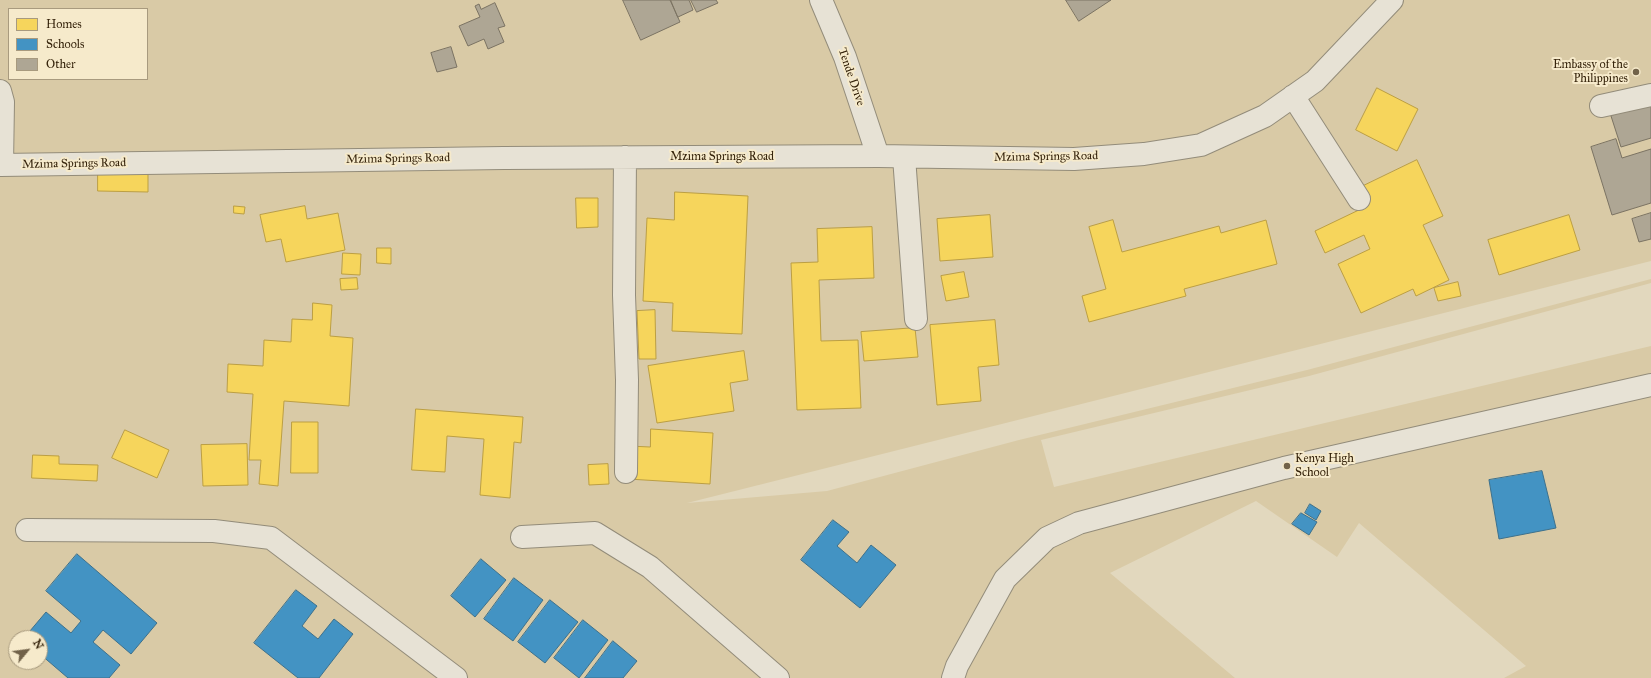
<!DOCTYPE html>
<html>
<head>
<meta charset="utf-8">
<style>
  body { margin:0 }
  #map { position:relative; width:1651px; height:678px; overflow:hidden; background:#e2d8be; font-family:"IM FELL Great Primer",serif }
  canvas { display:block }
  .legend { position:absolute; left:8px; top:8px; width:140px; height:72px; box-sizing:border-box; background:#f6eacb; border:1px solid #a89a7e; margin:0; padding:5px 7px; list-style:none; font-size:12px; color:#34220a }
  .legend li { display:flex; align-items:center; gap:8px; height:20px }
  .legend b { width:20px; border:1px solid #a89a7e }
  .north { position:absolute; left:8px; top:630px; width:40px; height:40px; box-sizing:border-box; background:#f6eacb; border:1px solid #a89a7e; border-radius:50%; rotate:61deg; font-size:11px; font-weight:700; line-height:16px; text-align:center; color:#34220a }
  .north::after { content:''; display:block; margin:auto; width:14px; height:18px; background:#716249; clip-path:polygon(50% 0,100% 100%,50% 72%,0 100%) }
</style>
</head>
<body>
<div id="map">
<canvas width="1651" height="678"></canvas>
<ul class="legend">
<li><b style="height:11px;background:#f6d55c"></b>Homes</li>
<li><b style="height:11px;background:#4393c3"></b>Schools</li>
<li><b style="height:11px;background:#aea694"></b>Other</li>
</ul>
<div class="north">N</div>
</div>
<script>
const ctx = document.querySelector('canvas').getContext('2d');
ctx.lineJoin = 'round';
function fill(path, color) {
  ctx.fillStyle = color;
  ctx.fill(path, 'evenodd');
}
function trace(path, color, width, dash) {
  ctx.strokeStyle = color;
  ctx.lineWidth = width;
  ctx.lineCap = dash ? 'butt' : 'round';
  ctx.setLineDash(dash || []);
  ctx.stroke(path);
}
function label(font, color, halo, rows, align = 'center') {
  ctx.font = font + ' "IM FELL Great Primer",serif';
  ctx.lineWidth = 4;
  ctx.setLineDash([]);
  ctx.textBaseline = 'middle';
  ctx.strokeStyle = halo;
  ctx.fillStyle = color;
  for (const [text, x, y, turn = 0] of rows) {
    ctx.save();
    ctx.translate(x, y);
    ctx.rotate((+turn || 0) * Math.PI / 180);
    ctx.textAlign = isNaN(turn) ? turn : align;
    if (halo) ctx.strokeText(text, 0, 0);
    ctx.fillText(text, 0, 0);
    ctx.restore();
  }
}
fill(new Path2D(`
  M 0,0 L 1651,0 L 1651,261 L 687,503 L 827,491 L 1019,440 L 1307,370 L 1651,279 L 1651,283 L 1309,376 L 1041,440 L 1054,487 L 1651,346 L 1651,678 L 1504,678 L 1526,666 L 1359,523 L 1337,557 L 1256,501 L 1110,573 L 1235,678 L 0,678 ZM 9,9 L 147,9 L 147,79 L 9,79 ZM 16,638 L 40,638 L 40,662 L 16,662 Z`), '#d9caa6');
const homes = new Path2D(`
  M 1377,88 L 1418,109 L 1397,151 L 1356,130 Z
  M 1417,160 L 1443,216 L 1423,225 L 1449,280 L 1416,296 L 1413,289 L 1361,313 L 1338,264 L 1370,249 L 1364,235 L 1325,253 L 1315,231 L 1363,208 L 1355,190 Z
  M 98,173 L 148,174 L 148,192 L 98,191 Z
  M 675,192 L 748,196 L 742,334 L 672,331 L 673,303 L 643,301 L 647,218 L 674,220 Z
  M 576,198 L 598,198 L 598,227 L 577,228 Z
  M 234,206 L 245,207 L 244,214 L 234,213 Z
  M 305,206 L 307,219 L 338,213 L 345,250 L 286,262 L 281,239 L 266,242 L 260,215 Z
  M 990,215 L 993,257 L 940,261 L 937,219 Z
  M 1569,215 L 1580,250 L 1499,275 L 1488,240 Z
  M 1113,220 L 1122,252 L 1219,226 L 1221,233 L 1266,220 L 1277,264 L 1184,289 L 1186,296 L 1089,322 L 1082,296 L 1106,289 L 1089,227 Z
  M 872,227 L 874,278 L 819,280 L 821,341 L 858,340 L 861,408 L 797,410 L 791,263 L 818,262 L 817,229 Z
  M 377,248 L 391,248 L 391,264 L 377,263 Z
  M 343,253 L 361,254 L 360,275 L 342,274 Z
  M 964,272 L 969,297 L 946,301 L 941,276 Z
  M 357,278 L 358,289 L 341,290 L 340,279 Z
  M 1458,282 L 1461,296 L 1438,301 L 1434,288 Z
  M 313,303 L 332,305 L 330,336 L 353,338 L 349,406 L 284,401 L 278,486 L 259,484 L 261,460 L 249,460 L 253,394 L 227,392 L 228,364 L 263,366 L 264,340 L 291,342 L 292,319 L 312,320 Z
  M 655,310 L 656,359 L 639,359 L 637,311 Z
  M 995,320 L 999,365 L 978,367 L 981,401 L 937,405 L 930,325 Z
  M 915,328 L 918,357 L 864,361 L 861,332 Z
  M 744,351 L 748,380 L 730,383 L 734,411 L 657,423 L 648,366 Z
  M 416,409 L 523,417 L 521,443 L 514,442 L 510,498 L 480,495 L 484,439 L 447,436 L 445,472 L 412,470 Z
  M 292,422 L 318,422 L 318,473 L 291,473 Z
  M 651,429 L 713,433 L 710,484 L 628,479 L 629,446 L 650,447 Z
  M 125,430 L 169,450 L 157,478 L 112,458 Z
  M 247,444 L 248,485 L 203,486 L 201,445 Z
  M 33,455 L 59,456 L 59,464 L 98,465 L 97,481 L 32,478 Z
  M 608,464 L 609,484 L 589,485 L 588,465 Z`);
fill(homes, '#f6d55c');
trace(homes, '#bc9f43', 1);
const schools = new Path2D(`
  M 1542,471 L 1556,528 L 1499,539 L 1489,480 Z
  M 1310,504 L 1321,511 L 1316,520 L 1305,513 Z
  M 1301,513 L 1317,522 L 1309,535 L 1292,524 Z
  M 833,520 L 849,532 L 837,546 L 857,563 L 871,545 L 896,565 L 860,608 L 801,560 Z
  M 77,554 L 157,623 L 131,654 L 103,630 L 93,642 L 120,665 L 109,678 L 68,678 L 40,654 L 40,638 L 24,638 L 46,612 L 71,633 L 81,621 L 46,591 Z
  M 481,559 L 506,580 L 475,617 L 451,596 Z
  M 514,578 L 543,600 L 513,641 L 484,619 Z
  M 296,590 L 317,606 L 302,626 L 318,639 L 334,619 L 353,634 L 319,678 L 298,678 L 254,643 Z
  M 550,600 L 578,622 L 545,663 L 518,642 Z
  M 583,620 L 608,640 L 579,678 L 554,658 Z
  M 613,641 L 637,661 L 623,678 L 585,678 Z`);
fill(schools, '#4393c3');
trace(schools, '#3e718c', 1);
const building = new Path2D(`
  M 623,0 L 670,0 L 680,22 L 641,40 Z
  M 671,0 L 689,0 L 693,10 L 678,17 Z
  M 691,0 L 716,0 L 718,3 L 697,12 Z
  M 1066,0 L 1111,0 L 1079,21 Z
  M 495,3 L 505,26 L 498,28 L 504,42 L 488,49 L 484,39 L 468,46 L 459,26 L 480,17 L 475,6 L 479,4 L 481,9 Z
  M 451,47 L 457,67 L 437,72 L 431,53 Z
  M 1651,102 L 1651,138 L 1621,147 L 1611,116 Z
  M 1616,139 L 1622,158 L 1651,149 L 1651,203 L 1612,215 L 1591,147 Z
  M 1651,213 L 1651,239 L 1639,242 L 1632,219 Z`);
fill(building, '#aea694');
trace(building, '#7b7363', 1);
const minor = new Path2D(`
  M 821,0 L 845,57 L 878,156
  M 0,91 L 3,102 L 2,165
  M 1293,96 L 1359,199
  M 1601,106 L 1651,95
  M 625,157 L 624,295 L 627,380 L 626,472
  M 904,157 L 916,319
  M 0,165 L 504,158 L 878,156 L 1074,159 L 1144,154 L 1201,145 L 1265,116 L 1315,81 L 1392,0
  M 27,530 L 214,531 L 271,538 L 456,678
  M 522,537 L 595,533 L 650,567 L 778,678
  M 953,678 L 957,666 L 1005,579 L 1047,538 L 1079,523 L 1284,468 L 1651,385`);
trace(minor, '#938c7a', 24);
trace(minor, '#e7e2d5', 22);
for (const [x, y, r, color] of [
  [1636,72,4,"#716249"],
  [1287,466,4,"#716249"]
]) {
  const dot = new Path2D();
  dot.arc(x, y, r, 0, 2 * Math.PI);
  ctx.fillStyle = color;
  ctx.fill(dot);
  trace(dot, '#f6eacb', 1.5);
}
label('12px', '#34220a', '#f6eacb', [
  ["Embassy of the",1628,65],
  ["Philippines",1628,79],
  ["Kenya High",1295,459,"left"],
  ["School",1295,473,"left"]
], 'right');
label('12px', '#34220a', '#f6eacb', [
  ["Tende Drive",851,77,71],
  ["Mzima Springs Road",722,157],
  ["Mzima Springs Road",1046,157,-1],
  ["Mzima Springs Road",398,159,-1],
  ["Mzima Springs Road",74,164,-1]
]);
</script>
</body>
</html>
